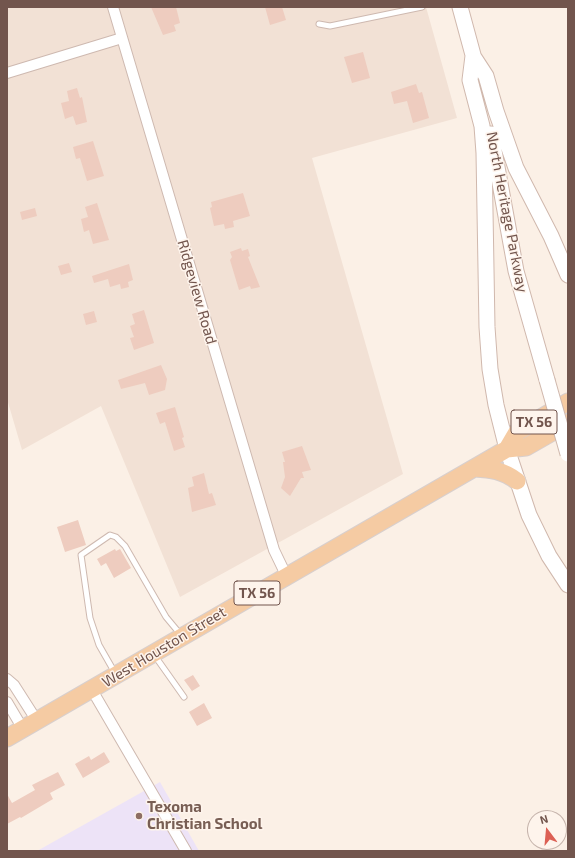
<!DOCTYPE html>
<html>
<head>
<meta charset="utf-8">
<style>
  body { margin:0 }
  #map { position:relative; width:575px; height:858px; overflow:hidden; background:#fbf0e6; font-family:"Exo 2",sans-serif }
  canvas { display:block }
  .frame { position:absolute; inset:0; border:8px solid #72554d; pointer-events:none }
  .north { position:absolute; left:527px; top:810px; width:40px; height:40px; box-sizing:border-box; background:#fef4ec; border:1px solid #c6b4ac; border-radius:50%; rotate:344deg; font-size:11px; font-weight:700; line-height:16px; text-align:center; color:#72554d }
  .north::after { content:''; display:block; margin:auto; width:14px; height:18px; background:#dc6054; clip-path:polygon(50% 0,100% 100%,50% 72%,0 100%) }
</style>
</head>
<body>
<div id="map">
<canvas width="575" height="858"></canvas>
<div class="frame"></div>
<div class="north">N</div>
</div>
<script>
const ctx = document.querySelector('canvas').getContext('2d');
ctx.lineJoin = 'round';
function fill(path, color) {
  ctx.fillStyle = color;
  ctx.fill(path, 'evenodd');
}
function trace(path, color, width, dash) {
  ctx.strokeStyle = color;
  ctx.lineWidth = width;
  ctx.lineCap = dash ? 'butt' : 'round';
  ctx.setLineDash(dash || []);
  ctx.stroke(path);
}
function label(font, color, halo, rows, align = 'center') {
  ctx.font = font + ' "Exo 2",sans-serif';
  ctx.lineWidth = 3;
  ctx.setLineDash([]);
  ctx.textBaseline = 'middle';
  ctx.strokeStyle = halo;
  ctx.fillStyle = color;
  for (const [text, x, y, turn = 0] of rows) {
    ctx.save();
    ctx.translate(x, y);
    ctx.rotate((+turn || 0) * Math.PI / 180);
    ctx.textAlign = isNaN(turn) ? turn : align;
    if (halo) ctx.strokeText(text, 0, 0);
    ctx.fillText(text, 0, 0);
    ctx.restore();
  }
}
fill(new Path2D(`
  M 7,7 L 426,7 L 457,118 L 312,158 L 403,474 L 180,597 L 101,406 L 22,450 L 7,399 Z`), '#f2e1d5');
fill(new Path2D(`
  M 160,782 L 199,851 L 37,851 Z`), '#ede3f7');
fill(new Path2D(`
  M 151,7 L 176,7 L 180,23 L 174,25 L 176,31 L 163,35 Z
  M 265,7 L 282,7 L 286,20 L 270,25 Z
  M 363,52 L 370,78 L 352,83 L 344,57 Z
  M 416,84 L 419,93 L 422,92 L 429,118 L 413,123 L 407,101 L 394,104 L 391,92 Z
  M 77,88 L 80,98 L 82,97 L 87,122 L 76,125 L 73,116 L 65,119 L 61,103 L 69,101 L 67,91 Z
  M 93,141 L 104,176 L 87,181 L 80,158 L 76,159 L 73,147 Z
  M 243,193 L 250,216 L 233,221 L 234,227 L 225,229 L 224,224 L 214,226 L 210,208 L 212,207 L 211,202 Z
  M 97,203 L 109,240 L 93,244 L 89,230 L 84,232 L 81,219 L 88,217 L 85,207 Z
  M 35,208 L 37,216 L 22,220 L 20,212 Z
  M 241,248 L 242,251 L 248,249 L 250,256 L 248,257 L 260,287 L 251,289 L 250,286 L 239,290 L 230,260 L 232,257 L 230,252 Z
  M 69,263 L 72,272 L 61,275 L 58,266 Z
  M 129,264 L 133,280 L 128,282 L 129,287 L 121,289 L 120,284 L 110,287 L 108,279 L 94,283 L 92,276 Z
  M 144,310 L 154,343 L 134,350 L 130,338 L 134,337 L 130,326 L 135,324 L 132,314 Z
  M 94,311 L 97,322 L 86,325 L 83,314 Z
  M 161,365 L 167,379 L 165,390 L 149,395 L 145,383 L 121,389 L 118,380 Z
  M 175,407 L 184,437 L 182,438 L 185,447 L 174,451 L 165,422 L 160,424 L 156,413 Z
  M 302,446 L 311,470 L 302,472 L 304,478 L 301,478 L 290,496 L 281,488 L 285,477 L 283,462 L 285,462 L 282,452 Z
  M 204,473 L 209,494 L 212,493 L 216,505 L 192,512 L 188,488 L 194,486 L 192,477 Z
  M 78,520 L 86,545 L 65,552 L 57,527 Z
  M 115,549 L 116,551 L 120,549 L 131,568 L 114,578 L 106,563 L 101,566 L 97,559 Z
  M 193,675 L 200,686 L 192,691 L 184,680 Z
  M 204,703 L 212,718 L 197,726 L 189,712 Z
  M 104,752 L 110,762 L 83,778 L 75,764 L 89,756 L 91,760 Z
  M 58,772 L 65,785 L 50,793 L 53,799 L 21,818 L 20,817 L 7,824 L 7,794 L 12,803 L 35,790 L 32,785 Z`), '#eeccbf');
const lane = new Path2D(`
  M 319,24 L 330,26 L 422,7
  M 155,656 L 184,697
  M 115,673 L 99,645 L 90,618 L 81,555 L 110,535 L 116,537 L 125,546 L 166,617 L 181,635`);
const street = new Path2D(`
  M 113,7 L 274,550 L 286,575
  M 7,73 L 122,38
  M 7,679 L 14,685 L 37,721
  M 92,690 L 186,851
  M 7,702 L 23,729`);
const secondary = new Path2D(`
  M 460,7 L 476,66
  M 473,56 L 470,80 L 482,126 L 484,153 L 487,327 L 490,369 L 496,405 L 507,449 L 529,515 L 549,556 L 568,585
  M 473,56 L 486,76 L 496,111 L 516,168 L 551,236 L 568,275
  M 491,134 L 516,271 L 547,380`);
const primary = new Path2D(`
  M 507,449 L 517,432 L 568,402
  M 474,468 C 491,469 503,470 517,481
  M 7,738 L 507,449 L 526,447 L 568,423`);
trace(lane, '#ceb9b0', 7);
trace(street, '#ceb9b0', 12);
trace(secondary, '#d0b8ad', 17);
trace(primary, '#d8cfcd', 19);
trace(lane, '#fff', 5);
trace(street, '#fff', 10);
trace(secondary, '#fff', 15);
trace(primary, '#f5cba3', 17);
const secondaryBridge = new Path2D(`
  M 547,380 L 568,454`);
trace(secondaryBridge, '#d0b8ad', 17, []);
trace(secondaryBridge, '#fff', 15);
for (const [x, y, r, color] of [
  [139,816,4,"#8d6e63"]
]) {
  const dot = new Path2D();
  dot.arc(x, y, r, 0, 2 * Math.PI);
  ctx.fillStyle = color;
  ctx.fill(dot);
  trace(dot, '#fef4ec', 1.5);
}
for (const [x, y, w] of [
  [534,422,46],
  [257,593,46]
]) {
  const box = new Path2D();
  box.roundRect(x - w / 2, y - 12, w, 24, 3);
  ctx.fillStyle = '#fef4ec';
  ctx.fill(box);
  trace(box, '#72554d', 1);
}
label('bold 14px', '#72554d', null, [
  ["TX 56",534,422],
  ["TX 56",257,593]
]);
label('15px', '#72554d', '#fef4ec', [
  ["North Heritage Parkway",507,212,79],
  ["Ridgeview Road",197,292,74],
  ["West Houston Street",164,647,-31]
]);
label('bold 15px', '#785e54', '#fef4ec', [
  ["Texoma",147,807],
  ["Christian School",147,824]
], 'left');
</script>
</body>
</html>
